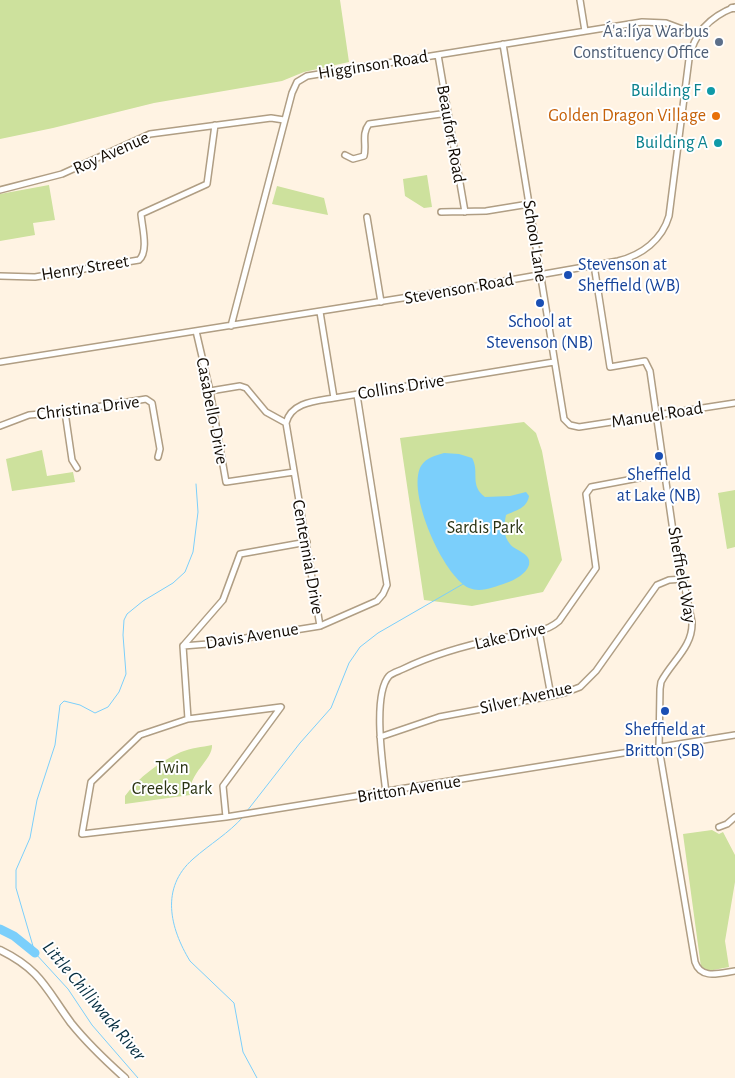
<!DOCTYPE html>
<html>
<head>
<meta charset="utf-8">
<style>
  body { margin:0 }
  canvas { display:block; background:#fff3e3 }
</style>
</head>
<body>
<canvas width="735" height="1078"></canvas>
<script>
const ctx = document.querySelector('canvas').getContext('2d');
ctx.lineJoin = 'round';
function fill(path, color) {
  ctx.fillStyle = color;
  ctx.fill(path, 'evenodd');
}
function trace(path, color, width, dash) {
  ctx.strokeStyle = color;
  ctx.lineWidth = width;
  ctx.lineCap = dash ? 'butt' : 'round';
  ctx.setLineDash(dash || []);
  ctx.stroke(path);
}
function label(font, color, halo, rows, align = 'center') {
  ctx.font = font + ' "Alegreya Sans",sans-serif';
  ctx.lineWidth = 4;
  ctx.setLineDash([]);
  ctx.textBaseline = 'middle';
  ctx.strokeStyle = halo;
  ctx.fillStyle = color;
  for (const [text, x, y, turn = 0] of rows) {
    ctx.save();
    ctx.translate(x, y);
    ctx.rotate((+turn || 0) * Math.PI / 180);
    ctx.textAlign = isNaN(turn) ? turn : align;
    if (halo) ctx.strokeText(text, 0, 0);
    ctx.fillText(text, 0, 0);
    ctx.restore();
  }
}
fill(new Path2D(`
  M 0,0 L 340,0 L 349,62 L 304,72 L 282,81 L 154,103 L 53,128 L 0,139 Z
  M 427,175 L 432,207 L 424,208 L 405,196 L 403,179 Z
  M 49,185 L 55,220 L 33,223 L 35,235 L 0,241 L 0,194 Z
  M 277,186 L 324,198 L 328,215 L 272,204 Z
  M 524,422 L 536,433 L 542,451 L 562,560 L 543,592 L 472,606 L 424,600 L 400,438 Z
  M 42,450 L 47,476 L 73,472 L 75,482 L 12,491 L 6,459 Z
  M 735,490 L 735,547 L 727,549 L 718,493 Z
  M 212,745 C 213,760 188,773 190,795 L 125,804 L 125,796 C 139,777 159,762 181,752 C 191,748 202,747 212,745 Z
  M 712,830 L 719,834 L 723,832 L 735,855 L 735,882 L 725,941 L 729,967 L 708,971 L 701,967 L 683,834 Z`), '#cde19d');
fill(new Path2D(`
  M 444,453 L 459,454 L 472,458 C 480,472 469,485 485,497 L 510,496 L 526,492 L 529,496 C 527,508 517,510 506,515 C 504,525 503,536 510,544 C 515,551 532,553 529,565 C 526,574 515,580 506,583 C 494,587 481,593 469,588 C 443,576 406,492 421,466 C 427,457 435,456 444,453 Z`), '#7bcffb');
trace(new Path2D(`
  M 247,811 L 300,743 L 331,708 L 349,663 L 360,647 L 378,633 L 463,584
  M 243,817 C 229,833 210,844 193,859 C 160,888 170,928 190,961 L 234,1003 L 243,1052 L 257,1078
  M 138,1078 L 92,1025 L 68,989 L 35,953 L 16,888 L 16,870 L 30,838 L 37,800 L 55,745 L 60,705 L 64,701 L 80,705 L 95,713 L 108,707 L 119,692 L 126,674 L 123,635 L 124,620 L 127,614 L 143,601 L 173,583 L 185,572 L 193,552 L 198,512 L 196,484`), '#7bcffb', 1);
trace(new Path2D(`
  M 0,929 L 14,936 L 35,953`), '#7bcffb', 9);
const minor = new Path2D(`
  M 580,0 L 585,31
  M 503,44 L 564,419 L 570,425 L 579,427 L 735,403
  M 438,55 L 465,212
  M 345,155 L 353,159 L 364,156 C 367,145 361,134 369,124 L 448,113
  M 0,190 L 62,174 L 150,134 L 271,118 L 284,120
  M 441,212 L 486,211 L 529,204
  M 367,217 L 381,302
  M 594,265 L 610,367 L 645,361 L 650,371 L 673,531 L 692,622 C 693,647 672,661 661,682 L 660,689 L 659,748 L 695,962 C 701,980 720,973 735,971
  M 0,276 L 35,277 L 139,260 C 149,251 142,227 141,214 L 207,184 L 215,125
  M 320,312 L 334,398 L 554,362
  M 231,326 L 292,93 L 297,82 L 307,76 L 642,22 L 666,23 L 698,35
  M 196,331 L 210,391 L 226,482 L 294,472
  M 0,362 L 459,289 L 618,261 C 642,255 662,240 669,216 L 689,59 C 694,33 711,16 735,7
  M 210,391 L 240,386 L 246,388 L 266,412 L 286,423
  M 334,398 C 316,401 291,402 286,423 L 320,626 L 377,601 L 383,594 L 387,585 L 357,395
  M 65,412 L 72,460 L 77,468
  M 0,426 L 29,415 L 65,412 L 146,399 L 152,403 L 160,449 L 158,457
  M 539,631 L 551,696
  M 183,646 L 208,644 L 320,626
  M 188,719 L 183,646 L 223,600 L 240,554 L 307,542
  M 380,737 L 439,717 L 551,696 L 567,692 L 580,687 L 596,671 L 657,585 L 669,580 L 684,579
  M 386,793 C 383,767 372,695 389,676 C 392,673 399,671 403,669 C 434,654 467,645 501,638 C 520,635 544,634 559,621 L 596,568 L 586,494 L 591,487 L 665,473
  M 226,817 L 223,786 L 281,707 L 188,719 L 140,735 L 91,782 L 82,834 L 226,817 L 735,735
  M 719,827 L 727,824 L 735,817`);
const major = new Path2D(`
  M 732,8 L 735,8
  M 0,950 C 41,970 46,989 71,1023 C 87,1043 106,1061 125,1078`);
trace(minor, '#b09e84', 8);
trace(major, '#b09e84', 9);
trace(minor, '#fff', 5);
trace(major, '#fff', 6);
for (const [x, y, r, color] of [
  [719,42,5,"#5c6f8a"],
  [711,91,5,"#0f9aa8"],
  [716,116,5,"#e8710a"],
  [718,143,5,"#0f9aa8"],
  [568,275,5,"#1a4fb4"],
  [540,303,5,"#1a4fb4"],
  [659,456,5,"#1a4fb4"],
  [665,711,5,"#1a4fb4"]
]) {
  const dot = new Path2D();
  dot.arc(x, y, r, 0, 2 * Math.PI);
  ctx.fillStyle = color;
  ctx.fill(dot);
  trace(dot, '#fff', 2);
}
label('18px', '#4e5e75', '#fff', [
  ["Á'a:líya Warbus",709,32],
  ["Constituency Office",709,53]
], 'right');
label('18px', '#130c04', '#fff', [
  ["Higginson Road",373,65,-9],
  ["Beaufort Road",451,134,80],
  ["Roy Avenue",111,153,-24],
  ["School Lane",535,241,81],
  ["Henry Street",85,268,-9],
  ["Stevenson Road",459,289,-10],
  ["Collins Drive",401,387,-9],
  ["Christina Drive",88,408,-7],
  ["Casabello Drive",212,411,79],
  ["Manuel Road",657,415,-9],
  ["Centennial Drive",308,557,80],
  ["Sheffield Way",682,575,80],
  ["Davis Avenue",252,636,-9],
  ["Lake Drive",510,636,-13],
  ["Silver Avenue",526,698,-13],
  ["Britton Avenue",409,789,-9]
]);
label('18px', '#0d838f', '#fff', [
  ["Building F",701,91],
  ["Building A",708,143]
], 'right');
label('18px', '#c56008', '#fff', [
  ["Golden Dragon Village",706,116]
], 'right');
label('18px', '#164399', '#fff', [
  ["Stevenson at",578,265,"left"],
  ["Sheffield (WB)",578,286,"left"],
  ["School at",540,322],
  ["Stevenson (NB)",540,343],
  ["Sheffield",659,475],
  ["at Lake (NB)",659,496],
  ["Sheffield at",665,730],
  ["Britton (SB)",665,751]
]);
label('18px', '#2b3413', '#fff', [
  ["Sardis Park",485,528],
  ["Twin",172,768],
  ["Creeks Park",172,789]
]);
label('italic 19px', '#052d3f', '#fff', [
  ["Little Chilliwack River",94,1001,50]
]);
</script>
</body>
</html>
